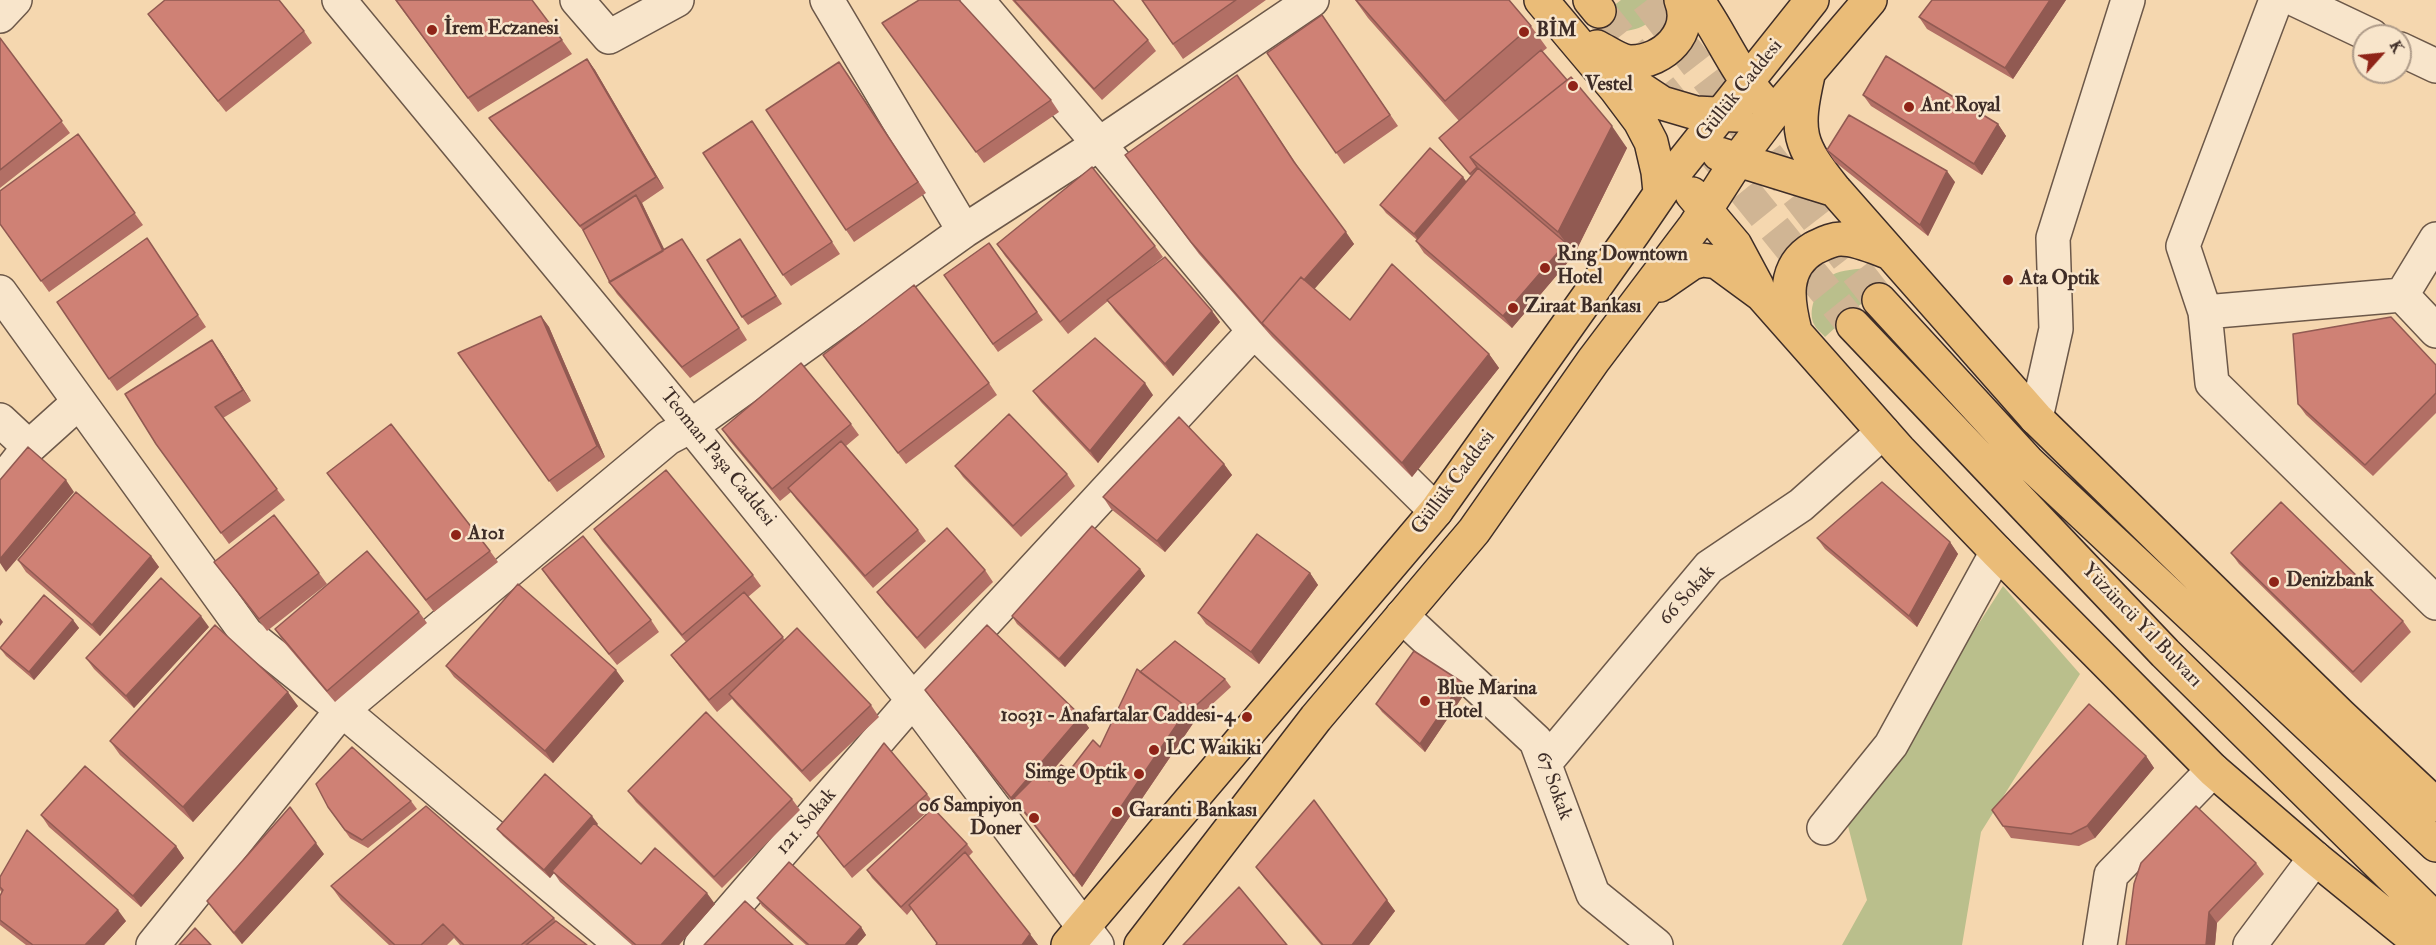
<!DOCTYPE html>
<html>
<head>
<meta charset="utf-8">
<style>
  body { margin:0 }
  #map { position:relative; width:2436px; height:945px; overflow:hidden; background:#f5d7af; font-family:"IM FELL Double Pica",serif }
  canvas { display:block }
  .north { position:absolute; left:2352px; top:24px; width:60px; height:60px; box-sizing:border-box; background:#f8e5cb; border:2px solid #ae9b89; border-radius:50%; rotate:63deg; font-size:16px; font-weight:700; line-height:24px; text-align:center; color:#3e2d27 }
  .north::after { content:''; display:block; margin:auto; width:21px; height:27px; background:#8f2418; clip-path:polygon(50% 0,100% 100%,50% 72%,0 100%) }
</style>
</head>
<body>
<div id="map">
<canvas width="2436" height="945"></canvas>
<div class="north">K</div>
</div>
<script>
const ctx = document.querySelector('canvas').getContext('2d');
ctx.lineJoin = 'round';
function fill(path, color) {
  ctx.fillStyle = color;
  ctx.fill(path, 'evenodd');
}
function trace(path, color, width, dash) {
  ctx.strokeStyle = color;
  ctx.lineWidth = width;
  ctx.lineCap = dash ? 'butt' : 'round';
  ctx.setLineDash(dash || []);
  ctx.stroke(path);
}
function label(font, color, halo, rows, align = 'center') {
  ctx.font = font + ' "IM FELL Double Pica",serif';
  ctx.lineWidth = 5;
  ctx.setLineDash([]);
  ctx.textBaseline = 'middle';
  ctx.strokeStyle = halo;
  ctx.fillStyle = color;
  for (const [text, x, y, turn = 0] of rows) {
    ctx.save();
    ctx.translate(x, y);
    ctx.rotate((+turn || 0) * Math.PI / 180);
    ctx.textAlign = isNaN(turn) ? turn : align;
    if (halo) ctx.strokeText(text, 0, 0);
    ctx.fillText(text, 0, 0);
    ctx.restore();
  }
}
fill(new Path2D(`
  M 1621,0 L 1659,0 L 1660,9 C 1647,30 1633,31 1609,32 L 1595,20 Z
  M 1864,268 L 1884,283 L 1825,337 C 1822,333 1817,330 1815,326 C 1806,312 1817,288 1828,278 C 1837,270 1852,270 1864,268 Z
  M 2003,586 L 2080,674 L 1981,832 L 1962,945 L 1842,945 L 1867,900 L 1848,826 Z`), '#babf8c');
trace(new Path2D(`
  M 1647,0 L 1879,300
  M 1599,11 L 1680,112
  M 1713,152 L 1853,325`), '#d0b594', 33, [33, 16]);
const minor = new Path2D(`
  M 339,0 L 691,426 L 913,700 L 1097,945
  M 577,0 L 609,37 L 677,0
  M 827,0 L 964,231
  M 977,0 L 1099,144 L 1254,331 L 1436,511
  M 2276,0 L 2183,246 L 2205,312 L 2212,383 L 2436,603
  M 2296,0 L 2372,36
  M 0,16 L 15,0
  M 2400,49 L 2436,66
  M 0,292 L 246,633 L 342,710 L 622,945
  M 2402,295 L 2436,331
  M 2205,312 L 2402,295 L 2436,239
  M 2036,418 L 2056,329 L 2053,238 L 2128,0
  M 0,420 L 29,447
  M 0,484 L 29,447 L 79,402
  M 1402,616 L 1536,741 L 1593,894 L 1656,945
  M 1545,763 L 1709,567 L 1801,505 L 1883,432
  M 1824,828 L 1891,745 L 1997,552
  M 153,945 L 342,710 L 668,438 L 691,426 L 964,231 L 1099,144 L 1312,0
  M 701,945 L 913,700 L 1254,331
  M 2100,945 L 2111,875 L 2213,770
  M 2250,945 L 2315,858`);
const major = new Path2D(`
  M 1541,0 L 1616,89 L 1640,121 L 1651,142 L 1658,172 L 1660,192
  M 1590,0 L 1599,11
  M 1697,0 C 1720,32 1735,70 1761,99
  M 1597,47 C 1607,52 1620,62 1631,62 C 1664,62 1694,32 1681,0
  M 1615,72 L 1662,103 L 1696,113 L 1736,115
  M 1808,75 C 1795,133 1798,144 1835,190 L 2036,418 L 2340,715 L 2436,805
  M 1719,154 L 1835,190
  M 1692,194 L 1735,245 L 1757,286
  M 1660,285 L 1692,263 L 1702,260 L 1717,262 L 1762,295 L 1899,450 L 1997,552 L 2213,770 L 2315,858 L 2422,945
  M 1879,300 L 2027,461 L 2436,845
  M 1853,325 L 2165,653 L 2436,920
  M 1795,331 C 1787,300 1782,267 1814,248 C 1823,244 1831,239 1841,239 C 1857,239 1874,247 1890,253
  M 1068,945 L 1436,511 L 1634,232 L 1675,172 L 1812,0
  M 1141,945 L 1316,718 L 1474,531 L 1593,361 L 1695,226 L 1737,161 L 1771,116 L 1870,0`);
trace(minor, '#6c5849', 36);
trace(major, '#3e2d27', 36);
trace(minor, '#f8e5cb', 33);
trace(major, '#eabc78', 33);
fill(new Path2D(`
  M 395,0 L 562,40 L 572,54 L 478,112 Z
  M 1012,0 L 1113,0 L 1148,40 L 1156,51 L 1102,100 Z
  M 1142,0 L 1266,0 L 1183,59 Z
  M 1355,0 L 1509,0 L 1531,26 L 1547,48 L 1542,52 L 1627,148 L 1574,255 L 1512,328 L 1424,253 L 1416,241 L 1417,240 L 1386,213 L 1380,205 L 1463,177 L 1466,182 L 1471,176 L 1445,146 L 1439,138 L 1459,121 L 1368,18 Z
  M 1932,0 L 2066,0 L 2013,79 L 1927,29 L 1919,17 Z
  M 148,14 L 304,31 L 312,43 L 226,112 L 156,25 Z
  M 1322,15 L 1398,126 L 1344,164 L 1267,53 Z
  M 882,23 L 1051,100 L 1059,112 L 984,163 Z
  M 0,38 L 70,133 L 0,188 Z
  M 587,59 L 595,70 L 664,188 L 642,203 L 664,250 L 690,251 L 747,340 L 690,378 L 617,294 L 609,282 L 585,233 L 497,129 L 489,118 Z
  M 847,73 L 926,193 L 854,242 L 846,230 Z
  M 1245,87 L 1299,168 L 1354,244 L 1314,289 L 1350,320 L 1489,354 L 1499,368 L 1412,477 L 1272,337 L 1199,254 L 1125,155 Z
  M 1863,95 L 1998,124 L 2006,136 L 1982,175 L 1871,106 Z
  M 760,132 L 840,254 L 791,286 L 783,275 Z
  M 78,134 L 143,225 L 49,292 L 0,224 Z
  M 1827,150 L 1955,182 L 1928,236 L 1835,162 Z
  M 147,238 L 206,327 L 117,391 L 57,302 Z
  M 740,239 L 782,304 L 748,325 L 742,317 Z
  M 989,243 L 1043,320 L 998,352 L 944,275 Z
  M 997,244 L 1155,246 L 1163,257 L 1141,275 L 1212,311 L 1220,322 L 1173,376 L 1115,311 L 1108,301 L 1068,334 L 1005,256 Z
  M 541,316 L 549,327 L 605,457 L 557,492 L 458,353 Z
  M 220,351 L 251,401 L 223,418 L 285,500 L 229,544 L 156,444 Z
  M 823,355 L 989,383 L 997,395 L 906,464 Z
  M 2436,365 L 2436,413 L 2373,476 L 2306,415 L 2298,404 Z
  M 1033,391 L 1153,395 L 1098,463 L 1041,402 Z
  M 851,424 L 859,435 L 846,446 L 918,530 L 926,541 L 873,588 L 796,499 L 791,492 L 780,501 L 730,441 L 722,429 Z
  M 1224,464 L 1232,475 L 1165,552 L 1111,509 L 1103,497 Z
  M 955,466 L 1067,474 L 1075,486 L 1021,537 L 963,477 Z
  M 327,473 L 490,551 L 498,562 L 434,612 Z
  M 594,529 L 753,575 L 761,586 L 748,597 L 785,640 L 871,705 L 879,717 L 810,782 L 737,705 L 732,699 L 717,712 L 679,666 L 671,655 L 686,642 L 602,541 Z
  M 1817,538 L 1950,542 L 1958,554 L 1917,627 L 1825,549 Z
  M 2231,553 L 2403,621 L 2411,632 L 2361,683 L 2239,564 Z
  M 151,556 L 159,567 L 100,636 L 26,572 L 18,560 Z
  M 214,562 L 319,573 L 327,584 L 267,631 Z
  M 542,569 L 651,620 L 659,632 L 617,665 L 550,581 Z
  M 1140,569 L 1145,576 L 1065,667 L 1017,624 L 1012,616 Z
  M 985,570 L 993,582 L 925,649 L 885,603 L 877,592 Z
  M 1310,573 L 1318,585 L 1259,664 L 1206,624 L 1198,613 Z
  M 419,612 L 427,623 L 335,702 L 283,641 L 275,629 Z
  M 73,620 L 79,628 L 34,680 L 6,656 L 0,648 Z
  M 209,627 L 134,708 L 94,669 L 86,658 Z
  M 446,666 L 624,681 L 553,763 L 454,677 Z
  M 1140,672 L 1225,679 L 1231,687 L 1196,719 L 1082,887 L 1020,808 L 1019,810 L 933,701 L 925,690 L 1081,716 L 1089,728 L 1046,778 L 1049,781 L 1070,770 L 1100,747 Z
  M 1467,690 L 1425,752 L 1382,712 L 1376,704 Z
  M 298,706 L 193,822 L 120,755 L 110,741 Z
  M 2146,756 L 2154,768 L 2095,838 L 2079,846 L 2011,838 L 1992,810 Z
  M 628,791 L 792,799 L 800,810 L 722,888 L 636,802 Z
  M 927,794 L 935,805 L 852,878 L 817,833 Z
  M 411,801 L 417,809 L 368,848 L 350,838 L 328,807 Z
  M 41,815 L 176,846 L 184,858 L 141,907 L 49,827 Z
  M 598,824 L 596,825 L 641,864 L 715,904 L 679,945 L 632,945 L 560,882 L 554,873 L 550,878 L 503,836 L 497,829 Z
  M 967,844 L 973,852 L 969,856 L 1038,945 L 936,945 L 937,944 L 912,909 L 907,915 L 872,878 L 867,870 Z
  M 324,854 L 242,944 L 215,912 L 207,901 Z
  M 2256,863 L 2264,874 L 2217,923 L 2215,945 L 2126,945 Z
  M 1256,867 L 1387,900 L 1395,911 L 1369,945 L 1321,945 L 1264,878 Z
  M 0,877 L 126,921 L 104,945 L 26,945 L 0,925 L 0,896 L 2,893 L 0,890 Z
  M 331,886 L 554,918 L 556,921 L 587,945 L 460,945 L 454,938 L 447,945 L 389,945 L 341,900 Z
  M 757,898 L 861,927 L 866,935 L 857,945 L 806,945 L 762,906 Z`), '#b26f65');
fill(new Path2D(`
  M 2050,0 L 2066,0 L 2013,79 L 2005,68 Z
  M 587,59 L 595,70 L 664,188 L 656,177 Z
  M 1998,124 L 2006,136 L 1982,175 L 1974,164 Z
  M 1612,126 L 1627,148 L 1574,255 L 1512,328 L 1503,316 L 1566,243 L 1558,232 Z
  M 1947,171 L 1955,182 L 1928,236 L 1920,225 Z
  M 1463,177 L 1469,185 L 1420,242 L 1414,234 Z
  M 636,195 L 642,203 L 671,263 L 665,255 Z
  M 1346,232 L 1354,244 L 1274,335 L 1264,325 Z
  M 682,239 L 690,251 L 747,340 L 739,328 Z
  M 1212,311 L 1220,322 L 1173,376 L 1165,364 Z
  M 541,316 L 549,327 L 605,457 L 597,446 Z
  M 212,340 L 220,351 L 251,401 L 243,390 Z
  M 1489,354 L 1499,368 L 1412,477 L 1402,463 Z
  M 1145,383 L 1153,395 L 1098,463 L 1090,451 Z
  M 1224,464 L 1232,475 L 1165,552 L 1157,541 Z
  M 66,480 L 74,492 L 6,572 L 0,563 L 0,559 Z
  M 1950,542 L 1958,554 L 1917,627 L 1909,616 Z
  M 151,556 L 159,567 L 100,636 L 92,625 Z
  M 1140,569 L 1145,576 L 1065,667 L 1059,659 Z
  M 1310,573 L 1318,585 L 1259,664 L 1251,652 Z
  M 201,616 L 209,627 L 134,708 L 126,696 Z
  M 0,618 L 3,622 L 0,626 Z
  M 73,620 L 79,628 L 34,680 L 29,672 Z
  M 616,670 L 624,681 L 553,763 L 545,751 Z
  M 1462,682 L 1467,690 L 1425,752 L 1420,744 Z
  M 288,692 L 298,706 L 193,822 L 183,807 Z
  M 1188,708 L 1196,719 L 1082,887 L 1074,876 Z
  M 1081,716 L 1089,728 L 1021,807 L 1014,798 L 1020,808 L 1019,810 L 1011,798 Z
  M 2146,756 L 2154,768 L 2095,838 L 2087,826 Z
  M 592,816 L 598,824 L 554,873 L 552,871 L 554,873 L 550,878 L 544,870 Z
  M 316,843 L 324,854 L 242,944 L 234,933 Z
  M 176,846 L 184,858 L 141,907 L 133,896 Z
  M 707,893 L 715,904 L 679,945 L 661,945 Z
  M 1387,900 L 1395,911 L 1369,945 L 1352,945 Z
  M 118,910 L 126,921 L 104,945 L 85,945 Z
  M 2209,912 L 2217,923 L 2215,945 L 2206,945 Z
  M 861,927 L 866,935 L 857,945 L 845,945 Z
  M 1030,934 L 1038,945 L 1022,945 Z`), '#915a52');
const building = new Path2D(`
  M 165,0 L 279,0 L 304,31 L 218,101 L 148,14 Z
  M 396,0 L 532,0 L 562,40 L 468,98 Z
  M 919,0 L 959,0 L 1051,100 L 976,152 L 882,23 Z
  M 1014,0 L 1113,0 L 1148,40 L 1094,89 Z
  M 1142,0 L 1236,0 L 1173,44 Z
  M 1356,0 L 1509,0 L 1531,26 L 1445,101 Z
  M 1932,0 L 2050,0 L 2005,68 L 1919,17 Z
  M 1322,15 L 1390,115 L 1336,153 L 1267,53 Z
  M 0,38 L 62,121 L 0,170 Z
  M 1541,50 L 1567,80 L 1470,157 L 1477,167 L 1470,174 L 1439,138 Z
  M 1886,56 L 1998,124 L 1974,164 L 1863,95 Z
  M 587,59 L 656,177 L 580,226 L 489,118 Z
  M 839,62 L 918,182 L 846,230 L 766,110 Z
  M 1237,75 L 1294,162 L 1346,232 L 1304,280 L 1301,277 L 1262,323 L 1264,326 L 1191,242 L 1125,155 Z
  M 1571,77 L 1612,126 L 1558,232 L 1470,157 Z
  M 1849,115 L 1947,171 L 1920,225 L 1827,150 Z
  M 752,121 L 832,242 L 783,275 L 703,153 Z
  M 78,134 L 135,213 L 41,281 L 0,224 L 0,191 Z
  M 1430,148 L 1463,177 L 1414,234 L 1380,205 Z
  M 1092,167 L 1155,246 L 1060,322 L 997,244 Z
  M 1478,168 L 1566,243 L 1503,316 L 1416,241 Z
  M 636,195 L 663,251 L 610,282 L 583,230 Z
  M 147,238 L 198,315 L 109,379 L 57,302 Z
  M 682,239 L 739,328 L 682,367 L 609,282 Z
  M 740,239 L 776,296 L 742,317 L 707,260 Z
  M 989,243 L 1037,312 L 993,344 L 944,275 Z
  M 1165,257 L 1212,311 L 1165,364 L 1107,300 Z
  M 1392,264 L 1489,354 L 1402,463 L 1262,323 L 1301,277 L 1350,320 Z
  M 914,285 L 989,383 L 898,453 L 823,355 Z
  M 541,316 L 597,446 L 549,481 L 458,353 Z
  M 2391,317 L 2436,365 L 2436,393 L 2365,465 L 2298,404 L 2293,334 Z
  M 1095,338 L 1145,383 L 1090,451 L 1033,391 Z
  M 212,340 L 243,390 L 215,407 L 277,489 L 221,533 L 156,444 L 125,394 Z
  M 801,363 L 851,424 L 772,489 L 722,429 Z
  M 1009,414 L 1067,474 L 1013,526 L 955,466 Z
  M 1179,417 L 1224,464 L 1157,541 L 1103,497 Z
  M 391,424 L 490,551 L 426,600 L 327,473 Z
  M 841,441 L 918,530 L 865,576 L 788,488 Z
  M 28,447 L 66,480 L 0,559 L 0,480 Z
  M 666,470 L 753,575 L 682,635 L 594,529 Z
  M 1882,482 L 1950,542 L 1909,616 L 1817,538 Z
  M 76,492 L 151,556 L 92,625 L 18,560 Z
  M 2281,502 L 2403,621 L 2353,672 L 2231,553 Z
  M 274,515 L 319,573 L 259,619 L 214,562 Z
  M 1092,526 L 1140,569 L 1059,659 L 1012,616 Z
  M 947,528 L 985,570 L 917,638 L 877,592 Z
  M 1257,534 L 1310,573 L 1251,652 L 1198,613 Z
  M 583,536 L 651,620 L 609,654 L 542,569 Z
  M 367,551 L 419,612 L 327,691 L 275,629 Z
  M 161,578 L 201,616 L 126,696 L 86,658 Z
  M 518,584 L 616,670 L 545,751 L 446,666 Z
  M 744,592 L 783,637 L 709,700 L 671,655 Z
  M 44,595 L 73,620 L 29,672 L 0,648 Z
  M 215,625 L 288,692 L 183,807 L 110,741 Z
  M 987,625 L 1081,716 L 1011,798 L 925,690 Z
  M 797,628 L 871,705 L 802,771 L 729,694 Z
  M 1175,641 L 1225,679 L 1190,711 L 1188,708 L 1140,672 Z
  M 1414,651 L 1462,682 L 1420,744 L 1376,704 Z
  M 1137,669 L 1188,708 L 1074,876 L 1014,798 L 1040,772 L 1049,781 L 1061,765 L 1070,770 L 1093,740 L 1100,747 Z
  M 2089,704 L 2146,756 L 2087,826 L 2071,834 L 2003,826 L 1992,810 Z
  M 706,712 L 792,799 L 714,877 L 628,791 Z
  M 884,743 L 927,794 L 844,867 L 817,833 Z
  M 352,747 L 411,801 L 362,840 L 345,830 L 328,807 L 316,784 Z
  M 85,766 L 176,846 L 133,896 L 41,815 Z
  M 545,774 L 592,816 L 544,870 L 497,829 Z
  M 1314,800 L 1387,900 L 1352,945 L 1323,945 L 1256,867 Z
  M 426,806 L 554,918 L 521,945 L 464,945 L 443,924 L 421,945 L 395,945 L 331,886 Z
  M 2196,806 L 2256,863 L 2209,912 L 2206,945 L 2126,945 L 2134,884 L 2141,863 Z
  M 290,807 L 316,843 L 234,933 L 207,901 Z
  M 933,808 L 967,844 L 901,907 L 867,870 Z
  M 594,823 L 641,864 L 655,848 L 707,893 L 661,945 L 636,945 L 552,871 Z
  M 27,830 L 118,910 L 85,945 L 33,945 L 0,920 L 0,896 L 3,890 L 0,887 L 0,877 Z
  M 965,852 L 1030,934 L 1022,945 L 936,945 L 937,943 L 909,905 Z
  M 789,862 L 861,927 L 845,945 L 809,945 L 757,898 Z
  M 1239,887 L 1287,945 L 1183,945 Z
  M 745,901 L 793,945 L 704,945 Z
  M 556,921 L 587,945 L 526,945 Z
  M 195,928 L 211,945 L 179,945 Z`);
fill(building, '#cf8175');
trace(building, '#915a52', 1.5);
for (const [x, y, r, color] of [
  [432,30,6,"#8f2418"],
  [1524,32,6,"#8f2418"],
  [1573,86,6,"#8f2418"],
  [1909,107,6,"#8f2418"],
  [1545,268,6,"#8f2418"],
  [2008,280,6,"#8f2418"],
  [1513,308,6,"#8f2418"],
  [456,535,6,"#8f2418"],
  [2274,582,6,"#8f2418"],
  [1425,701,6,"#8f2418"],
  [1247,717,6,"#8f2418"],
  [1154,750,6,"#8f2418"],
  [1139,774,6,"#8f2418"],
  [1117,812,6,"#8f2418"],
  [1034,818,6,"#8f2418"]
]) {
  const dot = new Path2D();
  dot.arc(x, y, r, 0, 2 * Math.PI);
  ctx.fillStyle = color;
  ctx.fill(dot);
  trace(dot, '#f8e5cb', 2);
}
label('bold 20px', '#3e2d27', '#f8e5cb', [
  ["İrem Eczanesi",444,30],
  ["BİM",1536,32],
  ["Vestel",1585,86],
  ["Ant Royal",1921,107],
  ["Ring Downtown",1557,256],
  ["Hotel",1557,279],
  ["Ata Optik",2020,280],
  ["Ziraat Bankası",1525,308],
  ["A101",468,535],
  ["Denizbank",2286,582],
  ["Blue Marina",1437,690],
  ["Hotel",1437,713],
  ["10031 - Anafartalar Caddesi-4",1235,717,"right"],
  ["LC Waikiki",1166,750],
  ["Simge Optik",1127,774,"right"],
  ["06 Sampiyon",1022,807,"right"],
  ["Doner",1022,830,"right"],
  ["Garanti Bankası",1129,812]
], 'left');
label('20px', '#3e2d27', '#f8e5cb', [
  ["Güllük Caddesi",1740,91,-51],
  ["Teoman Paşa Caddesi",717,458,51],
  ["Güllük Caddesi",1454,483,-53],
  ["66 Sokak",1688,596,-48],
  ["Yüzüncü Yıl Bulvarı",2141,626,46],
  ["67 Sokak",1553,786,70],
  ["121. Sokak",807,822,-49]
]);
</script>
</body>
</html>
